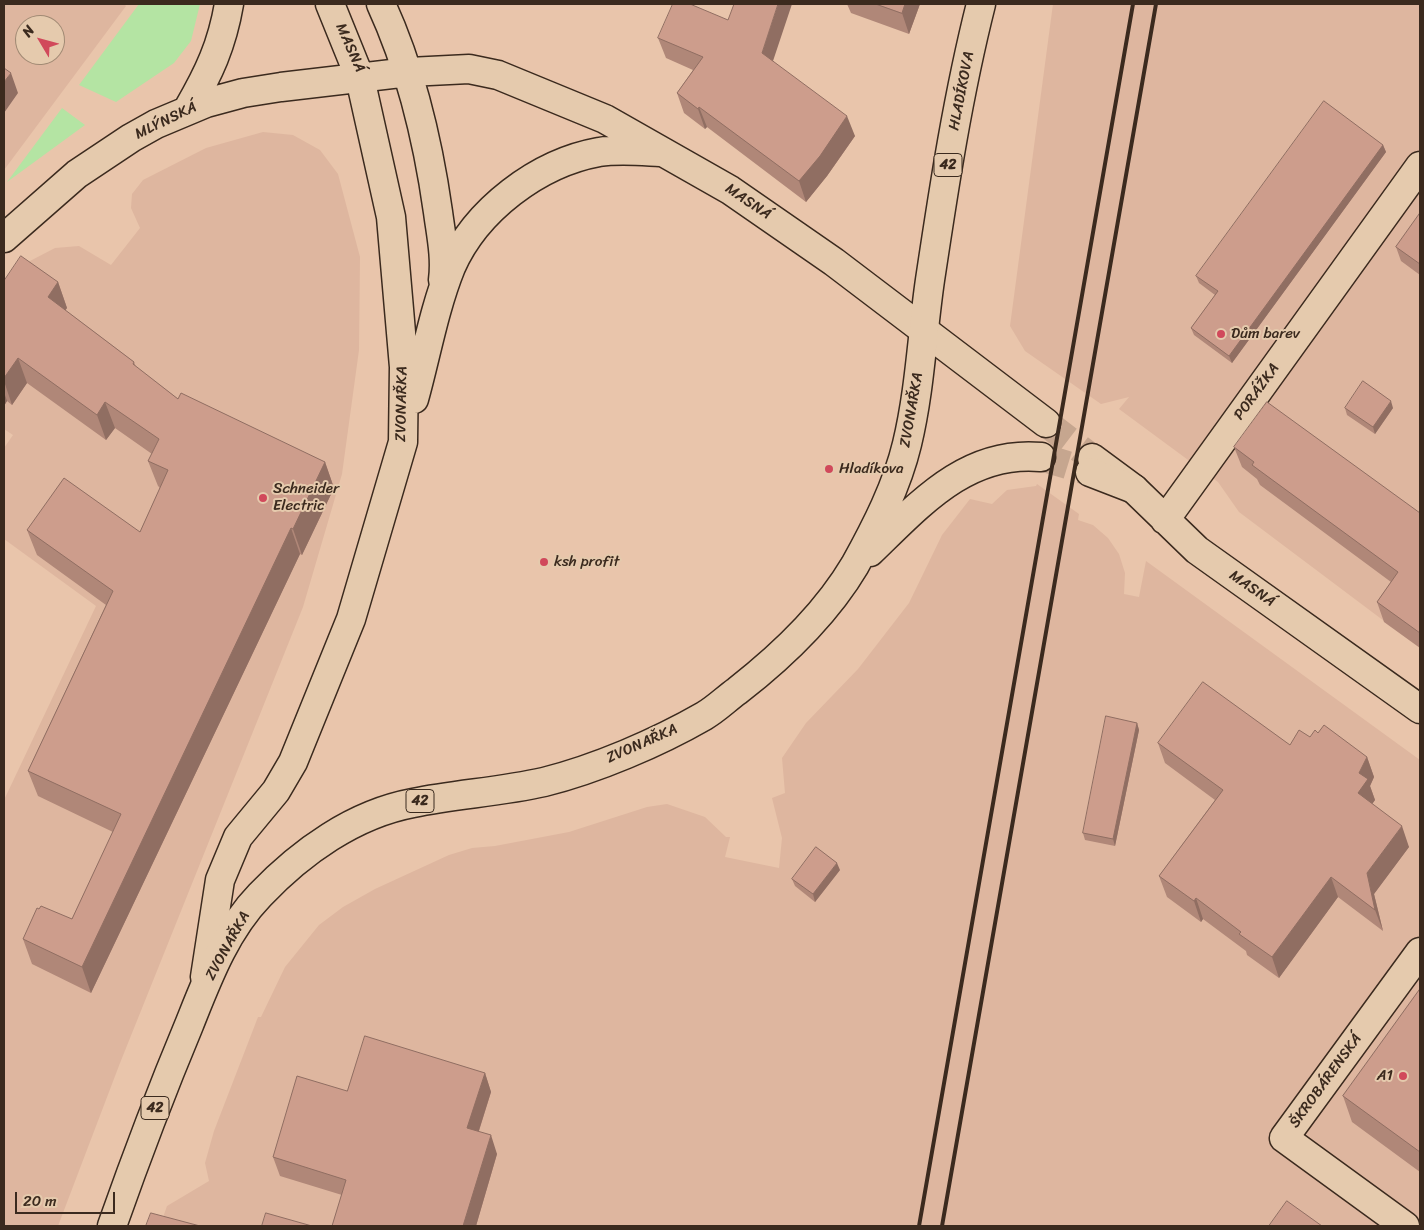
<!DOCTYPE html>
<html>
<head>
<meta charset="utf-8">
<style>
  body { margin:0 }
  #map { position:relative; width:1424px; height:1230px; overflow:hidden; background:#e9c5ab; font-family:Sriracha,sans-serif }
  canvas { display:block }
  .frame { position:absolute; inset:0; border:5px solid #3b2a1e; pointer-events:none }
  .north { position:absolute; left:15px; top:15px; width:50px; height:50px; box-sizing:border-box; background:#e5caad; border:1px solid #a18a74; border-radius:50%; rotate:307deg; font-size:14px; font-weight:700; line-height:20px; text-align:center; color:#3b2a1e }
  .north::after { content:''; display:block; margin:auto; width:18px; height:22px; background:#d1495b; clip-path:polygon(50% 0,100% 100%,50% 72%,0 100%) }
  .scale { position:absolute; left:15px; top:1192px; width:100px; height:22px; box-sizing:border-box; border:2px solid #3b2a1e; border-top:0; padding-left:6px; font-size:15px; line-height:18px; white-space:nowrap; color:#3b2a1e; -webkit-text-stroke:4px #e5caad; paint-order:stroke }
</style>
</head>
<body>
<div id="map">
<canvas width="1424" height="1230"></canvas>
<div class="frame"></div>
<div class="north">N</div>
<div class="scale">20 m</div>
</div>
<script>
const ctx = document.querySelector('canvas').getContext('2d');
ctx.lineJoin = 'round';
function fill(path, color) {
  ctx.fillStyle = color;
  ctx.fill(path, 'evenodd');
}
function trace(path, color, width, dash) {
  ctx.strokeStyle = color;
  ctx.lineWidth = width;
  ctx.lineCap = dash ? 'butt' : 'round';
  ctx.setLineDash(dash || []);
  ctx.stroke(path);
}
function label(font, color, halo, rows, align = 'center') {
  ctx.font = font + ' Sriracha,sans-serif';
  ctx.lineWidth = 4;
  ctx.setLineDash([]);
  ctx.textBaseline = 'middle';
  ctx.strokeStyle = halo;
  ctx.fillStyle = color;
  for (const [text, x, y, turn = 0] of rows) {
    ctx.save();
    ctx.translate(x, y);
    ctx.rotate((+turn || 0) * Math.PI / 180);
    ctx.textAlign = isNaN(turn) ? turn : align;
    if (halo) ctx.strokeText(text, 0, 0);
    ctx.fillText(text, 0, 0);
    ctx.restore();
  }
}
fill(new Path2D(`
  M 4,4 L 124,4 L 126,6 L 4,170 ZM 25,25 L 55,25 L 55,55 L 25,55 Z
  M 1053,4 L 1420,4 L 1420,648 L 1239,512 L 1218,482 L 1119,409 L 1129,397 L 1101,404 L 1025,351 L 1010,326 Z
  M 263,132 L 293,135 L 320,150 L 338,174 L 360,257 L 359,350 L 342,474 L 303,607 L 120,1063 L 58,1226 L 4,1226 L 4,800 L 96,606 L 4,539 L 4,448 L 13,435 L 4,429 L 4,310 L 28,262 L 55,248 L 79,246 L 111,265 L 140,228 L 131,208 L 132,194 L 143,180 L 206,148 Z
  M 1037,484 L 1079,514 L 1078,520 L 1093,525 L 1108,538 L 1119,554 L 1125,573 L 1124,594 L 1139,597 L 1146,561 L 1420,760 L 1420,1226 L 160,1226 L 167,1206 L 209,1181 L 205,1163 L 214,1131 L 258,1017 L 261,1017 L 285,967 L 319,925 L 343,907 L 375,889 L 449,855 L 472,848 L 495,846 L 569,832 L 647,807 L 667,804 L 705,817 L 726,837 L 730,837 L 725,857 L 779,868 L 782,838 L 772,798 L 785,793 L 782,758 L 806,723 L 858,669 L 909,603 L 942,535 L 970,499 L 992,504 L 1007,490 L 1036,486 Z`), '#deb69f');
fill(new Path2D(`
  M 139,4 L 200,4 L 191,41 L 174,63 L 116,102 L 79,85 Z
  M 62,108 L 85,125 L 7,182 Z`), '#b4e4a3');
trace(new Path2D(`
  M 1046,423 L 1092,458`), '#c6a68f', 28, [28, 14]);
trace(new Path2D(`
  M 1041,457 L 1090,472`), '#c6a68f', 28, [28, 14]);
const minor = new Path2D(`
  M 381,4 C 411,69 428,141 438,212 C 441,235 446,257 443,280
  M 188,109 C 209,73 222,45 229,4
  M 4,238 L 77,174 L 131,138 L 156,124 L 206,103 L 243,93 L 281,87 L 409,72 L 469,69 L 498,75 L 605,119 L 730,190 L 834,262 L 1046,423
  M 414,399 C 426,356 434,309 451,267 C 476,210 538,163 599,152 C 619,149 640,151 660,152
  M 1092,458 L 1134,489 L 1197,550 L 1420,709
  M 1165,520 L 1420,166
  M 205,977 L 220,880 L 238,837 L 276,791 L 293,762 L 351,619 L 403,442 L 404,367 L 391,217 L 360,78 L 330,4
  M 1405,1226 L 1284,1138 L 1420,952`);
const primary = new Path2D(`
  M 1090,472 L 1134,489
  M 870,552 C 919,505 966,450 1041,457
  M 112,1226 C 136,1158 161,1092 189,1025 C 207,980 225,931 260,895 C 301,852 354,814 413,803 C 456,794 500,792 544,782 C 596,769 657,743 704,716 C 716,709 726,699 737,691 C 782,656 826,614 855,565 C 876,527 897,486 907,444 C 920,390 922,335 930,280 C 944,187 958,95 981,4`);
trace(minor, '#3b2a1e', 31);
trace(primary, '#3b2a1e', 31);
trace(minor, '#e5caad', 28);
trace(primary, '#e5caad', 28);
trace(new Path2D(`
  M 919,1226 L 1133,4
  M 942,1226 L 1156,4`), '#3b2a1e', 4);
fill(new Path2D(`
  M 847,4 L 920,4 L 909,34 L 851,13 Z
  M 728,20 L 855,136 L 827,176 L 806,202 L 707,127 L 705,129 L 684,113 L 677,93 L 693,70 L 666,58 L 658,38 Z
  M 1383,145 L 1386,152 L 1232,363 L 1194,335 L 1191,328 L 1215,295 L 1199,283 L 1196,276 Z
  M 1420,213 L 1420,275 L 1401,261 L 1396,247 Z
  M 4,281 L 58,282 L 67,308 L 65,310 L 134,362 L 136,367 L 178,399 L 325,462 L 334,488 L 302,555 L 300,554 L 91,993 L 32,964 L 23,939 L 72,919 L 113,832 L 38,796 L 28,771 L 106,605 L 37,555 L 27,530 L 140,532 L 160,488 L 158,486 L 148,461 L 152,454 L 115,428 L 106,440 L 27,383 L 12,405 L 7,401 L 4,406 Z
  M 1345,408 L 1393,408 L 1375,434 L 1347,415 Z
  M 1234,447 L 1420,513 L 1420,648 L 1384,622 L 1377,602 L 1391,582 L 1260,485 L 1257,479 L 1242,467 Z
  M 1137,723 L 1139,730 L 1115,846 L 1085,840 L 1083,833 Z
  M 1310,737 L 1367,757 L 1374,777 L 1370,786 L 1375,800 L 1372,804 L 1409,847 L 1374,894 L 1383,931 L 1338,897 L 1279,978 L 1247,955 L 1246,951 L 1203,919 L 1201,922 L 1167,897 L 1159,876 L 1215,800 L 1165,763 L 1158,743 L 1290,745 Z
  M 840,870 L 815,902 L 795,886 L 792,879 Z
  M 1420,989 L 1420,1172 L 1352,1122 L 1343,1096 Z
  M 485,1073 L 491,1092 L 479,1131 L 497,1154 L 476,1226 L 332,1226 L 342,1195 L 280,1176 L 273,1157 Z`), '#b08778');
fill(new Path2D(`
  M 778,4 L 792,4 L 769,73 L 762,53 Z
  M 905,4 L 920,4 L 909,34 L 902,13 Z
  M 11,73 L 18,93 L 4,113 L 4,82 Z
  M 699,107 L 707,127 L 705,129 L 698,109 Z
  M 847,116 L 855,136 L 827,176 L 806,202 L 799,181 Z
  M 1383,145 L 1386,152 L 1232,363 L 1229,356 Z
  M 58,282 L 67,308 L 57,322 L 48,297 Z
  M 18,358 L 27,383 L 12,405 L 4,381 L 4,378 Z
  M 4,392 L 7,401 L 4,406 Z
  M 1391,401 L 1393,408 L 1375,434 L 1373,427 Z
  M 105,402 L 115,428 L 106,440 L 97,415 Z
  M 325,462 L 334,488 L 302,555 L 293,529 Z
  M 291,528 L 300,554 L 91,993 L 82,967 Z
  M 1137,723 L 1139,730 L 1115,846 L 1113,839 Z
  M 1367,757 L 1374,777 L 1370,786 L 1375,800 L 1365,814 L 1358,793 L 1359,773 Z
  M 1402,826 L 1409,847 L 1374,894 L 1383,931 L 1375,910 L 1367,873 Z
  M 837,863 L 840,870 L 815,902 L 813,894 Z
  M 1331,877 L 1338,897 L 1279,978 L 1272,957 Z
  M 1196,898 L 1203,919 L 1201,922 L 1194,901 Z
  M 485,1073 L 491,1092 L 474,1146 L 467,1128 Z
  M 491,1135 L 497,1154 L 476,1226 L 463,1226 Z`), '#906e62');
const building = new Path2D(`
  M 673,4 L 690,4 L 728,20 L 734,4 L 778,4 L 762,53 L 847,116 L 820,156 L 799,181 L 699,107 L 698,109 L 677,93 L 703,57 L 658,38 Z
  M 876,4 L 905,4 L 902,13 Z
  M 4,68 L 11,73 L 4,82 Z
  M 1324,101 L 1383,145 L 1229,356 L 1191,328 L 1218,291 L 1196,276 Z
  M 1420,213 L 1420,264 L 1396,247 Z
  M 21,256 L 58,282 L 48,297 L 134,362 L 133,364 L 178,399 L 181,393 L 325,462 L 293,529 L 291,528 L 82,967 L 23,939 L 37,908 L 39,909 L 41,906 L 72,919 L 121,814 L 28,771 L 113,591 L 27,530 L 64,478 L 140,532 L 168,470 L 148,461 L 159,439 L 105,402 L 97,415 L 18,358 L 4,378 L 4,281 Z
  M 1363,381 L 1391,401 L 1373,427 L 1345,408 Z
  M 1267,402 L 1420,513 L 1420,633 L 1377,602 L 1398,572 L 1252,465 L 1254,462 L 1234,447 Z
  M 1203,682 L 1290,745 L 1299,730 L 1310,737 L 1315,730 L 1318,733 L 1324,725 L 1367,757 L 1359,773 L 1368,779 L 1358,793 L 1402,826 L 1367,873 L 1375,910 L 1331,877 L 1272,957 L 1239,934 L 1241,932 L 1196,898 L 1194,901 L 1159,876 L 1223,790 L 1158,743 Z
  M 1106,716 L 1137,723 L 1113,839 L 1083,833 Z
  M 816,847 L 837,863 L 813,894 L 792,879 Z
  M 1420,989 L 1420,1152 L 1343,1096 Z
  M 365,1036 L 485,1073 L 467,1128 L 491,1135 L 463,1226 L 332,1226 L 346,1180 L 273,1157 L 297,1076 L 347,1091 Z
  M 1287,1201 L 1322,1226 L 1269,1226 Z
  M 151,1213 L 200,1226 L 146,1226 Z
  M 266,1213 L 312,1226 L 262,1226 Z`);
fill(building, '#cd9d8c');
trace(building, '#906e62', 1);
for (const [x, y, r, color] of [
  [1221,334,5,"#d1495b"],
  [829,469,5,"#d1495b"],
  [263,498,5,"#d1495b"],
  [544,562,5,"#d1495b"],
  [1403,1076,5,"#d1495b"]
]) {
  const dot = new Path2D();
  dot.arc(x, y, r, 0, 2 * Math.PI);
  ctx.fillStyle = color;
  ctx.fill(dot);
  trace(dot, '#e5caad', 2);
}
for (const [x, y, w] of [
  [948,165,28],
  [420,801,28],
  [155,1108,28]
]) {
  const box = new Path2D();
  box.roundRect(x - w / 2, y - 11.5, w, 23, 4);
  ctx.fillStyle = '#e5caad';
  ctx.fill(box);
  trace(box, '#3b2a1e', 1);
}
label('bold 14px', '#3b2a1e', null, [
  ["42",948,165],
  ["42",420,801],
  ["42",155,1108]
]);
label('15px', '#3b2a1e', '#e5caad', [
  ["MASNÁ",350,48,66],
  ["HLADÍKOVA",962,91,-79],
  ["MLÝNSKÁ",166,121,-26],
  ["MASNÁ",748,202,34],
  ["PORÁŽKA",1257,392,-54],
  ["ZVONAŘKA",402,404,-89],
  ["ZVONAŘKA",912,410,-80],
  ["MASNÁ",1252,589,35],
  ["ZVONAŘKA",642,744,-24],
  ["ZVONAŘKA",228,946,-61],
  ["ŠKROBÁRENSKÁ",1326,1081,-54]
]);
label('15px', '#3b2a1e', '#e5caad', [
  ["Dům barev",1231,334],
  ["Hladíkova",839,469],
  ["Schneider",273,489],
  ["Electric",273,506],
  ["ksh profit",554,562],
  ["A1",1393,1076,"right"]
], 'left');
</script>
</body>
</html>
